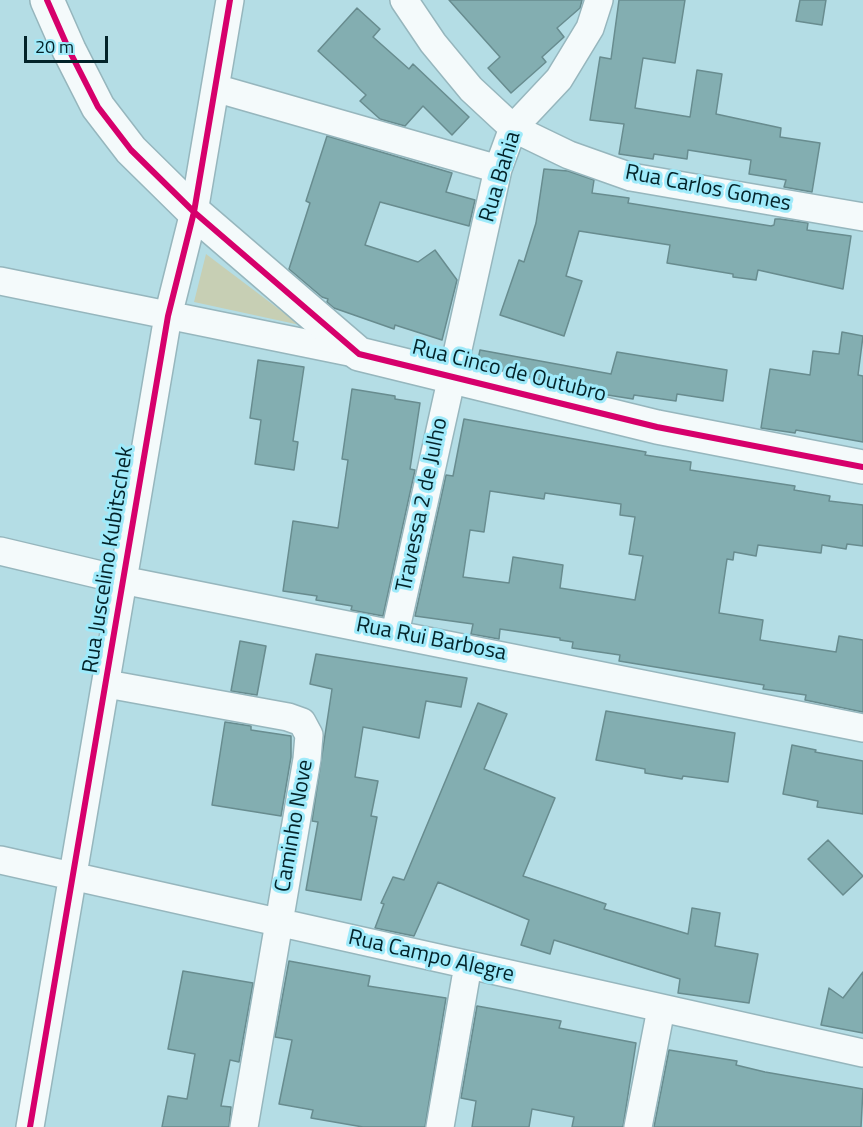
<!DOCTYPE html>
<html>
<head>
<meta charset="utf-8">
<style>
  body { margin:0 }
  #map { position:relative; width:863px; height:1127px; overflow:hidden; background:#b4dde5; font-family:"Titillium Web",sans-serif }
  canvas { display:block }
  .scale { position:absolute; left:24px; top:36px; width:84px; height:27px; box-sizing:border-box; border:3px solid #032329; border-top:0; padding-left:8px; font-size:18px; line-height:21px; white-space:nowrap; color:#032329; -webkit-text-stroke:4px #9feafa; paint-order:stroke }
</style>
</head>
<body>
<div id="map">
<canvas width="863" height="1127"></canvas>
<div class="scale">20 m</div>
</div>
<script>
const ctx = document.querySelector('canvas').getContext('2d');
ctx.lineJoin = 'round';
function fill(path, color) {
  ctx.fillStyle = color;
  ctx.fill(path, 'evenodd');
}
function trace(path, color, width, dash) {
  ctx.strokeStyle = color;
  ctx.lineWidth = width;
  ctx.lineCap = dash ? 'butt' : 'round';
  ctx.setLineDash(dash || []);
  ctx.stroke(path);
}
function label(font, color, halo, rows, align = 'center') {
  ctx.font = font + ' "Titillium Web",sans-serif';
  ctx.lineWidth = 6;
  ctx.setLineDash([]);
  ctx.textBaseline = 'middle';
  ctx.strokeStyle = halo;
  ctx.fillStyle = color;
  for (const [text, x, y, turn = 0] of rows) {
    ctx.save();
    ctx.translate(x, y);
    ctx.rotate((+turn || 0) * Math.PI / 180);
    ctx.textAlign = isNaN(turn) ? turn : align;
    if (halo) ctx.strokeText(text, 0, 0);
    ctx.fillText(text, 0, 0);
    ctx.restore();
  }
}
fill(new Path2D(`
  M 206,254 L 300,325 L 194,302 Z`), '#c7cfb4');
const building = new Path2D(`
  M 449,0 L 582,0 L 580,8 L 557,28 L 564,37 L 542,57 L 546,62 L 511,93 L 488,68 L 500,57 Z
  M 619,0 L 685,0 L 675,63 L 643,58 L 635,108 L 690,117 L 697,70 L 722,74 L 716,114 L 781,128 L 780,137 L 820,143 L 812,192 L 784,187 L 786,180 L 749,174 L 751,160 L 688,150 L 687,159 L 654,154 L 653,159 L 619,154 L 624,124 L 590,120 L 600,57 L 611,59 Z
  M 800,0 L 826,0 L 822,25 L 796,21 Z
  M 357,8 L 380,29 L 373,37 L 409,69 L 413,64 L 469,117 L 452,135 L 423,106 L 405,126 L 380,119 L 360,101 L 366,95 L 318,51 Z
  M 327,136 L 452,173 L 446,192 L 475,200 L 469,226 L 380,202 L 365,245 L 418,262 L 435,250 L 457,280 L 442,340 L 395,325 L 394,329 L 334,308 L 327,302 L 328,299 L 322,297 L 289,269 L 310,203 L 306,201 Z
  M 544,169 L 568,171 L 594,180 L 592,193 L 629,198 L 628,203 L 771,226 L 774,225 L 775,219 L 780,219 L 808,223 L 807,230 L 851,236 L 843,289 L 758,270 L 756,280 L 733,277 L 733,274 L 667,263 L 670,245 L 579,231 L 566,276 L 582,281 L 564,336 L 500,315 L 519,260 L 524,262 L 536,223 Z
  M 842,332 L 863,336 L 858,375 L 863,376 L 863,442 L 796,430 L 795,433 L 761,428 L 770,369 L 810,375 L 813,351 L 839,354 Z
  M 480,350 L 611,374 L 617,352 L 727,370 L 723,401 L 677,394 L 676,401 L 634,395 L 633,399 L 595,393 L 477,364 Z
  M 258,360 L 304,367 L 293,441 L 298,442 L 294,470 L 255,464 L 261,420 L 250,418 Z
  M 352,389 L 395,396 L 395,399 L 420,403 L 410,469 L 415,470 L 383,616 L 351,610 L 352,606 L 316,600 L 317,596 L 283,591 L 293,521 L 338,528 L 348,460 L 342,459 Z
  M 464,419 L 646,452 L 645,455 L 691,462 L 690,470 L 795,486 L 794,490 L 830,496 L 829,501 L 863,505 L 863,546 L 847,544 L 846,549 L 822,545 L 821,553 L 758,545 L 756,556 L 734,552 L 733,560 L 727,559 L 719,613 L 763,620 L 760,640 L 836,652 L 839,636 L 863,640 L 863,712 L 805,700 L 806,695 L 763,689 L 764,685 L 619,661 L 620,655 L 572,648 L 573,642 L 560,640 L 560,638 L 500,629 L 499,639 L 471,634 L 473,624 L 415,616 L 446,475 L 453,476 ZM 490,491 L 544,499 L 545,493 L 621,504 L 620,515 L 635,517 L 629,554 L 643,556 L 635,600 L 560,588 L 563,565 L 513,557 L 509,583 L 463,577 L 470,530 L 484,532 Z
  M 240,641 L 266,646 L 257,695 L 231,691 Z
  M 316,654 L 467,678 L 461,707 L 426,701 L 419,738 L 363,727 L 355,777 L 378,781 L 371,816 L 377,817 L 361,900 L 306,890 L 318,822 L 312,821 L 332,689 L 310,684 Z
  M 478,703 L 507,714 L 484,769 L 555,798 L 523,876 L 606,904 L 604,909 L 688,934 L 692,908 L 720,913 L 715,946 L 758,954 L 749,1003 L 678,993 L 680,979 L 554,940 L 550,954 L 521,945 L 529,920 L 438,882 L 414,936 L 375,928 L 384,904 L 381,903 L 393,877 L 404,880 Z
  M 606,711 L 735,733 L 728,782 L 683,776 L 682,779 L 645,773 L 645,769 L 596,760 Z
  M 225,722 L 251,726 L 251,730 L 291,736 L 291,757 L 281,816 L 212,805 Z
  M 792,745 L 816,750 L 815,752 L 863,761 L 863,814 L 817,807 L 818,801 L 783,794 Z
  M 828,840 L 863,876 L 843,895 L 808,859 Z
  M 289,961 L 370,976 L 368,986 L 446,998 L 425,1127 L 363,1127 L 311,1118 L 313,1110 L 279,1104 L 292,1040 L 275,1037 Z
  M 183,971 L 253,983 L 239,1062 L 230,1060 L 221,1106 L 231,1107 L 229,1127 L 162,1127 L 168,1096 L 187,1099 L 195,1054 L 168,1049 Z
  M 863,972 L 863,1033 L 821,1025 L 829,988 L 843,998 Z
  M 477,1006 L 561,1021 L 559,1028 L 636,1043 L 623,1127 L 572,1127 L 574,1117 L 532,1109 L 529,1127 L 472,1127 L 476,1101 L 461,1098 Z
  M 669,1050 L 737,1061 L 736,1065 L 765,1072 L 863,1089 L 861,1127 L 654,1127 Z`);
fill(building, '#83aeb1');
trace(building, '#688c8f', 1.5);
const minor = new Path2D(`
  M 404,0 L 433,43 L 471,89 L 513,128 L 569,155 L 631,177 L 863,217
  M 215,88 L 498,169
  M 0,281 L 359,354
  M 0,551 L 122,580 L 863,728
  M 395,633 L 498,169 L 513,128 L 559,79 L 590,28 L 599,0
  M 107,684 L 288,717 L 302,722 L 309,735 L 307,759 L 244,1127
  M 0,860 L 863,1053
  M 30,1127 L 168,316 L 194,212 L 230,0
  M 440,1127 L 468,965
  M 638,1127 L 661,1009`);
const tertiary = new Path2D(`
  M 47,0 L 69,50 L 98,107 L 131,150 L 194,212 L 359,354 L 657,427 L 863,467`);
trace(minor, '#96b6bd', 30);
trace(tertiary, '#96b6bd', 36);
trace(minor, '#f4fafb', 27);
trace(tertiary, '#f4fafb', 33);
trace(new Path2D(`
  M 47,0 L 69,50 L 98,107 L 131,150 L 194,212 L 359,354 L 657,427 L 863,467
  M 30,1127 L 168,316 L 194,212 L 230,0`), '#d6006c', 6);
label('22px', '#032329', '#9feafa', [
  ["Rua Bahia",501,177,-73],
  ["Rua Carlos Gomes",708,189,11],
  ["Rua Cinco de Outubro",509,372,14],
  ["Travessa 2 de Julho",423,505,-78],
  ["Rua Juscelino Kubitschek",109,560,-81],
  ["Rua Rui Barbosa",431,640,11],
  ["Caminho Nove",295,826,-80],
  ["Rua Campo Alegre",431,957,13]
]);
</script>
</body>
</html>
